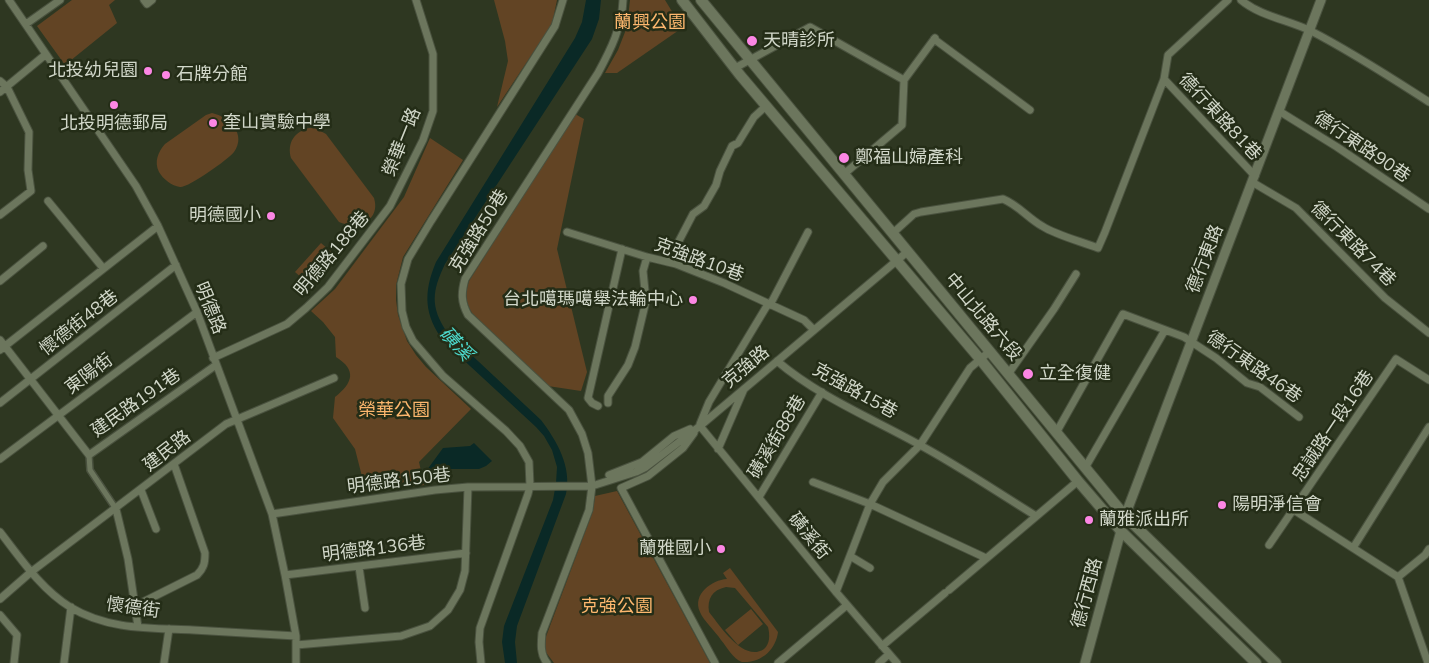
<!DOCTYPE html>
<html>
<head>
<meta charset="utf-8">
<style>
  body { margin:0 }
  canvas { display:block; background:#2e3721 }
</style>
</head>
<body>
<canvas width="1429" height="663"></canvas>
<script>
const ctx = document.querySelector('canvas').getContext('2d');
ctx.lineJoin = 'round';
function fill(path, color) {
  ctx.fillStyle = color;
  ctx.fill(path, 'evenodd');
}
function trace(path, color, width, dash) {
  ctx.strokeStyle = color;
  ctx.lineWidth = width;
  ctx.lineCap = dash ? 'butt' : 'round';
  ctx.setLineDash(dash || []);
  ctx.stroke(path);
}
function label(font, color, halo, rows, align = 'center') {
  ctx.font = font + ' Mulish,"Noto Sans TC",sans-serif';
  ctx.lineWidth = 5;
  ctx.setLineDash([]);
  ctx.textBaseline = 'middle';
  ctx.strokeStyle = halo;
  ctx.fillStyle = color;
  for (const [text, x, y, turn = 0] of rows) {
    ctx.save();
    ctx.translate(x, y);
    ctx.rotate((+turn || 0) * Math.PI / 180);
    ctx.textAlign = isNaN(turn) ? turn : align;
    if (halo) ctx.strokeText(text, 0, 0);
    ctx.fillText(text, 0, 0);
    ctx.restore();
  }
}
fill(new Path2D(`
  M 72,0 L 115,0 L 109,5 L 117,23 L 65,65 L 37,26 Z
  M 494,0 L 557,0 L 552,24 L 497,107 L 508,61 L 505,41 Z
  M 630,0 L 665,0 L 682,28 L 617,73 L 605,73 L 618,50 L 627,27 Z
  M 212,113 C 229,117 247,134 234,152 C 229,159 188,188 180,187 C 172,186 163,179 159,172 C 154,162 158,152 165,144 L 206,115 Z
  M 575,114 L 584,119 L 557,249 L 587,372 L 581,391 L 548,386 L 472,313 C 465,301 465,294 469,281 Z
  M 309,128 L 315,128 L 326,134 L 374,198 C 381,221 357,230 339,222 L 291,158 C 287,143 294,132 309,128 Z
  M 430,138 L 463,160 L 403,257 L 396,285 L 396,300 L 398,315 L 407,341 L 416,355 L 426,367 L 471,409 L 419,462 L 424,485 L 366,492 L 355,449 L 333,418 L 335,397 C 353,383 357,370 336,357 L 335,337 L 323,322 L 311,311 L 335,289 L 404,197 Z
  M 321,243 L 336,256 L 310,285 L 295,272 Z
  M 617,491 L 710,663 L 554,663 L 545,651 L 544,642 L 593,511 L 595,496 Z
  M 730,568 L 778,632 C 776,649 762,663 742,662 C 733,659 727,647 721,640 C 716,632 703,620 700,612 C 692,594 712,580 727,579 L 723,573 ZM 726,587 L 735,588 L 768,627 C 770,635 770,644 764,649 C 744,663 720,626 709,612 C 707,599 712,590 726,587 Z
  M 751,609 L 763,624 L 738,645 L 725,630 Z`), '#624424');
fill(new Path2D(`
  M 586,0 L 601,0 L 599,19 L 592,39 L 445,264 C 432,291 430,307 447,332 L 541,420 C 557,441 572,467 566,494 L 517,626 L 515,642 L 517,663 L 505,663 L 502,642 L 504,626 L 553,500 L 556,483 L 557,467 L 552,450 L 544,436 L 536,427 L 444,342 C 424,315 423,293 436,262 L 575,38 L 582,22 Z
  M 474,443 L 492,461 L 486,466 L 479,469 L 431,469 L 424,474 L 443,448 L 470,446 Z`), '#0a2926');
const pedestrian = new Path2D(`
  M 89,455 L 90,470 L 116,509`);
const minor = new Path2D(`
  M 9,0 L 136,186 L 158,226 L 197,312 L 272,514 L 285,575 L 296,636 L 296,663
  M 144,0 L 147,4 L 152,0
  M 1241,0 C 1260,16 1288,20 1311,31 C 1352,52 1390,77 1429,102
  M 26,24 L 60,0
  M 934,39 L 1030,110
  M 735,68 L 810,27 L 904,80
  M 1164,79 L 1255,176
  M 904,80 L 935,38
  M 0,81 L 7,87 L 29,132 L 28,170 L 31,191 L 0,215
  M 0,92 L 45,55
  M 1279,111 L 1337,147 L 1429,209
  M 844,174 L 902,125 L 904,80
  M 1252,182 L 1296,208 L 1385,298 L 1429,333
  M 48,201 L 103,268
  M 567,232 L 647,257 L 676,264 L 724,283 L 804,320 L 814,330
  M 893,233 L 914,214 L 921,212 L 1003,199 C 1018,205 1028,218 1042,226 C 1058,236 1080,241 1098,248 L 1105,232 L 1164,79 L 1168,55 L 1228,0
  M 668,262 L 693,214 L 704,206 L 716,185 L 720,171 L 732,146 L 738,143 L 754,117 L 766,106
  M 0,281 L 43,246
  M 770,305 L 808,232
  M 0,340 L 89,455 L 216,365
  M 0,350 L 158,226
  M 213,358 L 287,324 L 306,308 L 328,287 L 390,206 L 423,140 L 433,111 L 433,54 L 416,0
  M 777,361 C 818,396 871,418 918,444 C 959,466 997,492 1036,516
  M 1009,373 L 1054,309 L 1076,274
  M 0,403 L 176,265
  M 608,403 L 608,396 L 628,365 L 635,347 L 646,301 L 643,271 L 647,257
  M 598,406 L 592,403 L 588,398 L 622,249
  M 700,424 L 709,402 L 768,304
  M 700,426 L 836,592 L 897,663
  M 694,433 L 683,448 L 648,476 L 621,488 L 715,663
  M 1056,433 L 1123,314 L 1184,337 L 1216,358 L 1247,383 L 1260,387 L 1299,417
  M 718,449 L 744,389
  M 0,459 L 197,312
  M 1085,468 L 1165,330
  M 609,475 L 642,462 L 674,436 L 690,429
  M 813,482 L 870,504 L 986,558
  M 141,490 L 156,529
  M 759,497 L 822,392
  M 116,509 L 128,559 L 138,627
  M 1294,510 L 1398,577 L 1428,663
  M 272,514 L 435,490 L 468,487 L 592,486 L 636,472 L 646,467 L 700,426 L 907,252
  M 0,532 C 21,559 41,589 70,607 C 108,630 150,628 193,630 C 227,632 261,634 296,636
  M 1269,545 L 1396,359 L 1429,380
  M 1353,548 L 1429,427
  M 850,556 L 870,568
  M 359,567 L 365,608
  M 285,575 L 466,553
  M 1398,577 L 1425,555 L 1429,549
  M 949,590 L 1078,481
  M 836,592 L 870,504 L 883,482 L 920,445 L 970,368 L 990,351
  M 0,599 L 31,572 L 226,424 L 334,378
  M 135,606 L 197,575 C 204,568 205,563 205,553 L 174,464
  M 0,615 L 17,635 L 14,663
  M 296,645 L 401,636 L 430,626 L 448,610 L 460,590 L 465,571 L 468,487
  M 882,646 L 945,593
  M 64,663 L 71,607
  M 164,663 L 169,629
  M 481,663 L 479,642 L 480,628 L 528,494 L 530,486 L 529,462 L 520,446 L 506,431 L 443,376 L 413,341 L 406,327 L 402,311 L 401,284 L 408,259 L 431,221 L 555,26 L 563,0
  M 547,663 C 540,654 541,644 542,633 L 589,510 L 592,486 L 588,453 L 582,434 L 569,410 L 468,315 C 461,302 461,293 465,279 L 598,73 C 611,49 622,27 623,0
  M 778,663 L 847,605
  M 879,663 L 889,654`);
const tertiary = new Path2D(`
  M 1085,663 L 1125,516 L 1321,0`);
const secondary = new Path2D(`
  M 682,0 L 740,75 L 980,359 L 1078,481 L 1121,531 L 1256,663
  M 701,0 L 1125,516 L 1276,663`);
trace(pedestrian, '#4a523f', 8);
trace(minor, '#4a523f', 9);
trace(tertiary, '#4a523f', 11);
trace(secondary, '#4a523f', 12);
trace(pedestrian, '#6c765d', 5);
trace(minor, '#6c765d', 7);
trace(tertiary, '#6c765d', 9);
trace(secondary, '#6c765d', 10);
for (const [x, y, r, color] of [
  [752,41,6,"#fc86e4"],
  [148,71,5,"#fc86e4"],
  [166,75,5,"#fc86e4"],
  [114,105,5,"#fc86e4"],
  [213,123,5,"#fc86e4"],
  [844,158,6,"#fc86e4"],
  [271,216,5,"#fc86e4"],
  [693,300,5,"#fc86e4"],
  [1028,374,6,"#fc86e4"],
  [1222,505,5,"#fc86e4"],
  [1089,520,5,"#fc86e4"],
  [721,549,5,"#fc86e4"]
]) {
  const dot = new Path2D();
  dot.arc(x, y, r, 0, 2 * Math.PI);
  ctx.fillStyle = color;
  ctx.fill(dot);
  trace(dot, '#242d17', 2);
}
label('18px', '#fdb76e', '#242d17', [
  ["蘭興公園",650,23],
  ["榮華公園",394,411],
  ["克強公園",617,607]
]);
label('18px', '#d1d7c9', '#242d17', [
  ["天晴診所",763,41],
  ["北投幼兒園",138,71,"right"],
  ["石牌分館",176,75],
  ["奎山實驗中學",223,123],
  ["北投明德郵局",114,124,"center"],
  ["鄭福山婦產科",855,158],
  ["明德國小",261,216,"right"],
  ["台北噶瑪噶舉法輪中心",683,300,"right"],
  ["立全復健",1039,374],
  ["陽明淨信會",1232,505],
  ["蘭雅派出所",1099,520],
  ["蘭雅國小",711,549,"right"]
], 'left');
label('18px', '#d1d7c9', '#242d17', [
  ["德行東路81巷",1220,117,47],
  ["榮華一路",402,142,-68],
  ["德行東路90巷",1362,147,34],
  ["克強路50巷",479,231,-58],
  ["德行東路74巷",1353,244,45],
  ["明德路188巷",332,254,-50],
  ["德行東路",1205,259,-69],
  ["克強路10巷",699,260,20],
  ["明德路",210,308,68],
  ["中山北路六段",983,317,50],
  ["懷德街48巷",79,323,-38],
  ["克強路",746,367,-40],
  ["德行東路46巷",1254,367,35],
  ["東陽街",89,374,-37],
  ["克強路15巷",855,391,29],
  ["建民路191巷",136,403,-35],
  ["忠誠路一段16巷",1333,426,-56],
  ["磺溪街88巷",777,437,-59],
  ["建民路",167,451,-38],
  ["明德路150巷",399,481,-7],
  ["磺溪街",809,536,51],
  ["明德路136巷",374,549,-7],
  ["德行西路",1087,593,-75],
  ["懷德街",133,608,8]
]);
label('italic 19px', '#4ddbce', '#242d17', [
  ["磺溪",456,344,47]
]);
</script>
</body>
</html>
